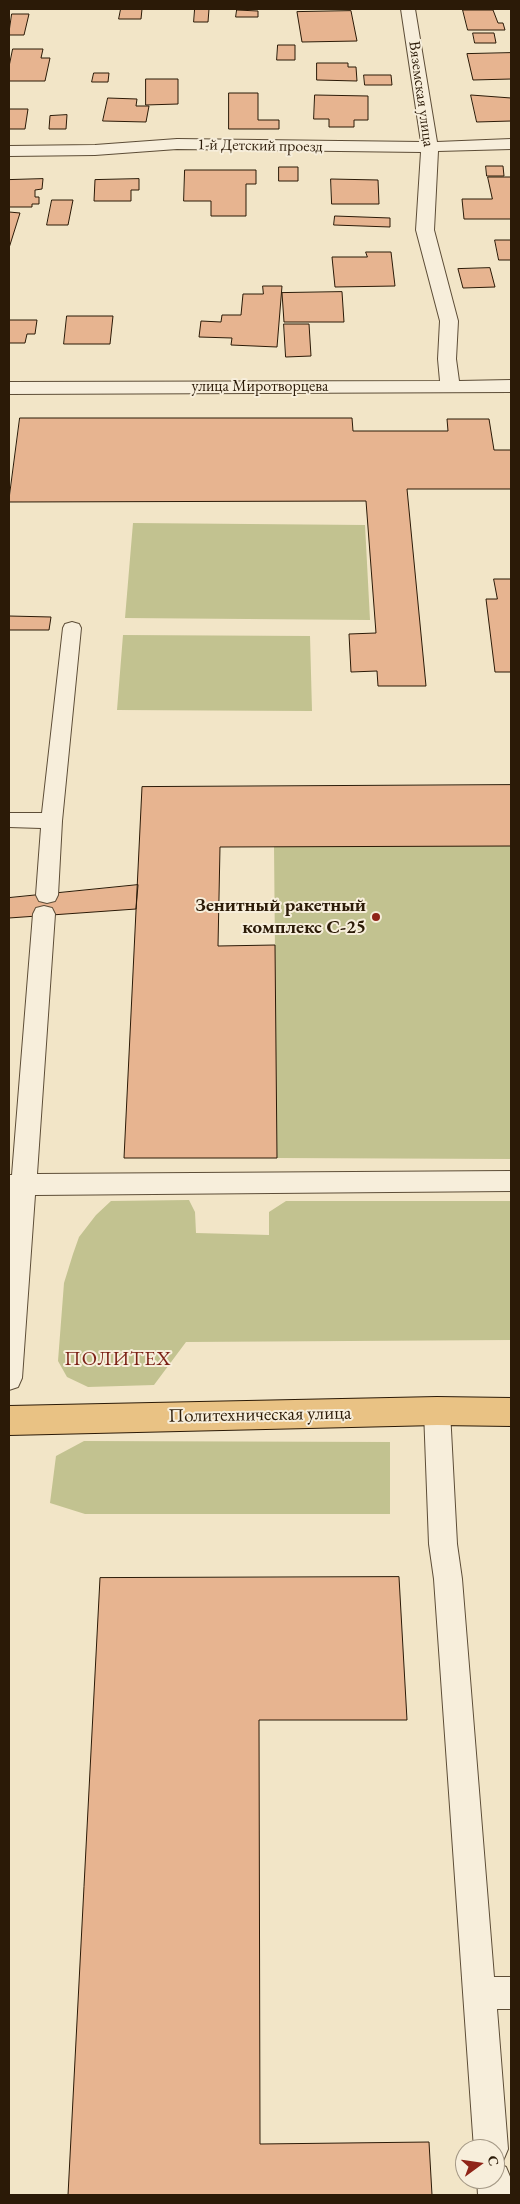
<!DOCTYPE html>
<html>
<head>
<meta charset="utf-8">
<style>
  body { margin:0 }
  #map { position:relative; width:520px; height:2204px; overflow:hidden; background:#f2e5c7; font-family:"EB Garamond",serif }
  canvas { display:block }
  .frame { position:absolute; inset:0; border:10px solid #2b1a07; pointer-events:none }
  .north { position:absolute; left:455px; top:2139px; width:50px; height:50px; box-sizing:border-box; background:#f7eedb; border:1px solid #a59986; border-radius:50%; rotate:76deg; font-size:14px; font-weight:700; line-height:20px; text-align:center; color:#2b1a07 }
  .north::after { content:''; display:block; margin:auto; width:18px; height:22px; background:#8f2418; clip-path:polygon(50% 0,100% 100%,50% 72%,0 100%) }
</style>
</head>
<body>
<div id="map">
<canvas width="520" height="2204"></canvas>
<div class="frame"></div>
<div class="north">С</div>
</div>
<script>
const ctx = document.querySelector('canvas').getContext('2d');
ctx.lineJoin = 'round';
function fill(path, color) {
  ctx.fillStyle = color;
  ctx.fill(path, 'evenodd');
}
function trace(path, color, width, dash) {
  ctx.strokeStyle = color;
  ctx.lineWidth = width;
  ctx.lineCap = dash ? 'butt' : 'round';
  ctx.setLineDash(dash || []);
  ctx.stroke(path);
}
function label(font, color, halo, rows, align = 'center') {
  ctx.font = font + ' "EB Garamond",serif';
  ctx.lineWidth = 4;
  ctx.setLineDash([]);
  ctx.textBaseline = 'middle';
  ctx.strokeStyle = halo;
  ctx.fillStyle = color;
  for (const [text, x, y, turn = 0] of rows) {
    ctx.save();
    ctx.translate(x, y);
    ctx.rotate((+turn || 0) * Math.PI / 180);
    ctx.textAlign = isNaN(turn) ? turn : align;
    if (halo) ctx.strokeText(text, 0, 0);
    ctx.fillText(text, 0, 0);
    ctx.restore();
  }
}
fill(new Path2D(`
  M 133,523 L 365,525 L 370,620 L 125,618 Z
  M 123,635 L 310,636 L 312,711 L 117,710 Z
  M 274,846 L 511,846 L 511,1159 L 277,1158 Z
  M 189,1200 L 195,1212 L 196,1233 L 269,1235 L 269,1212 L 286,1201 L 511,1201 L 511,1340 L 186,1342 L 154,1385 L 88,1387 L 67,1377 L 58,1361 L 64,1283 L 73,1254 L 79,1237 L 96,1215 L 111,1201 Z
  M 84,1441 L 390,1442 L 390,1514 L 85,1514 L 50,1503 L 56,1456 Z`), '#c2c290');
const building = new Path2D(`
  M 121,9 L 142,9 L 141,19 L 119,19 Z
  M 195,9 L 209,9 L 208,22 L 194,22 Z
  M 237,10 L 258,11 L 258,17 L 236,17 Z
  M 463,10 L 493,10 L 498,23 L 503,23 L 505,30 L 468,30 Z
  M 351,11 L 357,41 L 302,42 L 297,12 Z
  M 12,14 L 29,14 L 24,35 L 9,35 Z
  M 473,33 L 494,33 L 496,43 L 475,43 Z
  M 278,45 L 295,45 L 295,60 L 277,60 Z
  M 13,49 L 43,49 L 41,58 L 50,58 L 45,81 L 9,81 L 9,67 Z
  M 511,53 L 511,79 L 473,80 L 467,54 Z
  M 317,63 L 348,63 L 348,67 L 356,67 L 357,81 L 317,80 Z
  M 94,73 L 109,73 L 108,82 L 92,82 Z
  M 364,75 L 391,75 L 392,85 L 365,85 Z
  M 146,79 L 178,79 L 178,104 L 146,105 Z
  M 229,93 L 258,93 L 258,120 L 279,120 L 279,129 L 229,129 Z
  M 315,95 L 368,96 L 368,120 L 354,120 L 354,127 L 329,127 L 329,119 L 314,119 Z
  M 471,95 L 511,98 L 511,121 L 477,122 Z
  M 108,98 L 137,99 L 136,106 L 149,106 L 146,122 L 103,121 Z
  M 9,109 L 28,109 L 25,129 L 9,129 Z
  M 67,115 L 66,129 L 49,129 L 50,116 Z
  M 486,166 L 503,166 L 504,176 L 487,176 Z
  M 279,167 L 298,167 L 298,181 L 279,181 Z
  M 185,170 L 256,170 L 256,184 L 246,184 L 246,216 L 211,216 L 211,201 L 184,201 Z
  M 488,177 L 511,177 L 511,219 L 464,219 L 462,199 L 492,199 Z
  M 43,179 L 42,189 L 35,190 L 35,197 L 39,197 L 39,204 L 32,204 L 32,207 L 9,207 L 9,180 Z
  M 139,179 L 139,190 L 131,190 L 131,201 L 94,201 L 95,180 Z
  M 331,179 L 378,180 L 379,204 L 332,204 Z
  M 52,200 L 73,200 L 68,225 L 47,225 Z
  M 9,212 L 20,213 L 9,248 Z
  M 335,216 L 390,218 L 390,227 L 334,225 Z
  M 495,240 L 511,240 L 511,260 L 499,260 Z
  M 366,252 L 391,252 L 395,286 L 335,287 L 332,257 L 367,257 Z
  M 490,268 L 495,287 L 463,288 L 458,269 Z
  M 263,286 L 282,286 L 277,347 L 231,345 L 232,338 L 199,337 L 201,321 L 221,322 L 222,315 L 241,315 L 243,294 L 263,294 Z
  M 342,292 L 344,322 L 284,322 L 282,293 Z
  M 67,316 L 113,316 L 110,344 L 64,344 Z
  M 9,320 L 37,320 L 35,334 L 27,334 L 25,343 L 9,343 Z
  M 284,324 L 309,324 L 311,356 L 286,357 Z
  M 20,418 L 352,418 L 353,431 L 448,431 L 447,419 L 489,419 L 494,450 L 511,450 L 511,489 L 407,489 L 426,686 L 378,686 L 377,671 L 351,672 L 349,634 L 376,633 L 366,501 L 9,502 Z
  M 494,579 L 511,579 L 511,672 L 495,672 L 486,599 L 497,599 Z
  M 9,616 L 51,617 L 49,630 L 9,630 Z
  M 511,785 L 511,846 L 220,847 L 218,946 L 275,945 L 277,1158 L 124,1158 L 142,787 Z
  M 138,885 L 136,909 L 9,918 L 9,898 Z
  M 399,1577 L 407,1720 L 259,1720 L 260,2144 L 429,2142 L 432,2195 L 68,2195 L 100,1578 Z`);
fill(building, '#e7b490');
trace(building, '#2b1a07', 1);
const service = new Path2D(`
  M 72,622 L 79,624 L 81,628 L 62,821 L 58,895 L 55,901 L 47,903 L 39,901 L 36,895 L 41,828 L 9,827 L 9,813 L 42,813 L 63,628 L 65,624 Z
  M 44,906 L 52,908 L 55,914 L 37,1174 L 511,1171 L 511,1191 L 35,1195 L 22,1378 L 18,1387 L 9,1390 L 10,1195 L 9,1195 L 9,1175 L 12,1175 L 33,914 L 36,908 Z
  M 437,1399 L 447,1402 L 450,1411 L 457,1544 L 462,1579 L 494,1977 L 511,1977 L 511,2009 L 497,2009 L 508,2149 L 503,2161 L 498,2163 L 506,2167 L 511,2179 L 511,2195 L 478,2195 L 477,2179 L 495,2179 L 495,2149 L 474,2149 L 434,1579 L 429,1544 L 424,1411 L 427,1402 Z`);
const minor = new Path2D(`
  M 401,9 L 415,9 L 437,142 L 511,139 L 511,149 L 438,151 L 434,230 L 458,321 L 456,359 L 459,381 L 511,380 L 511,392 L 9,394 L 9,382 L 440,381 L 438,359 L 440,321 L 416,230 L 421,152 L 177,149 L 95,155 L 9,156 L 9,146 L 95,145 L 177,139 L 421,142 Z`);
const primary = new Path2D(`
  M 437,1397 L 511,1398 L 511,1426 L 437,1425 L 9,1435 L 9,1406 Z`);
trace(service, '#5d4d37', 2);
trace(minor, '#5d4d37', 2);
trace(primary, '#2b1a07', 2);
fill(service, '#f7eedb');
fill(minor, '#f7eedb');
fill(primary, '#e9c284');
for (const [x, y, r, color] of [
  [376,917,5,"#8f2418"]
]) {
  const dot = new Path2D();
  dot.arc(x, y, r, 0, 2 * Math.PI);
  ctx.fillStyle = color;
  ctx.fill(dot);
  trace(dot, '#f7eedb', 2);
}
label('16px', '#2b1a07', '#f7eedb', [
  ["Вяземская улица",421,94,82],
  ["1-й Детский проезд",260,146,1],
  ["улица Миротворцева",260,387]
]);
label('bold 19px', '#2b1a07', '#f7eedb', [
  ["Зенитный ракетный",366,906],
  ["комплекс С-25",366,928]
], 'right');
label('19px', '#2b1a07', '#f7eedb', [
  ["Политехническая улица",260,1415,-1]
]);
ctx.letterSpacing = '1px';
label('20px', '#7a1f14', '#f7eedb', [
  ["ПОЛИТЕХ",118,1360]
]);
ctx.letterSpacing = '0px';
</script>
</body>
</html>
